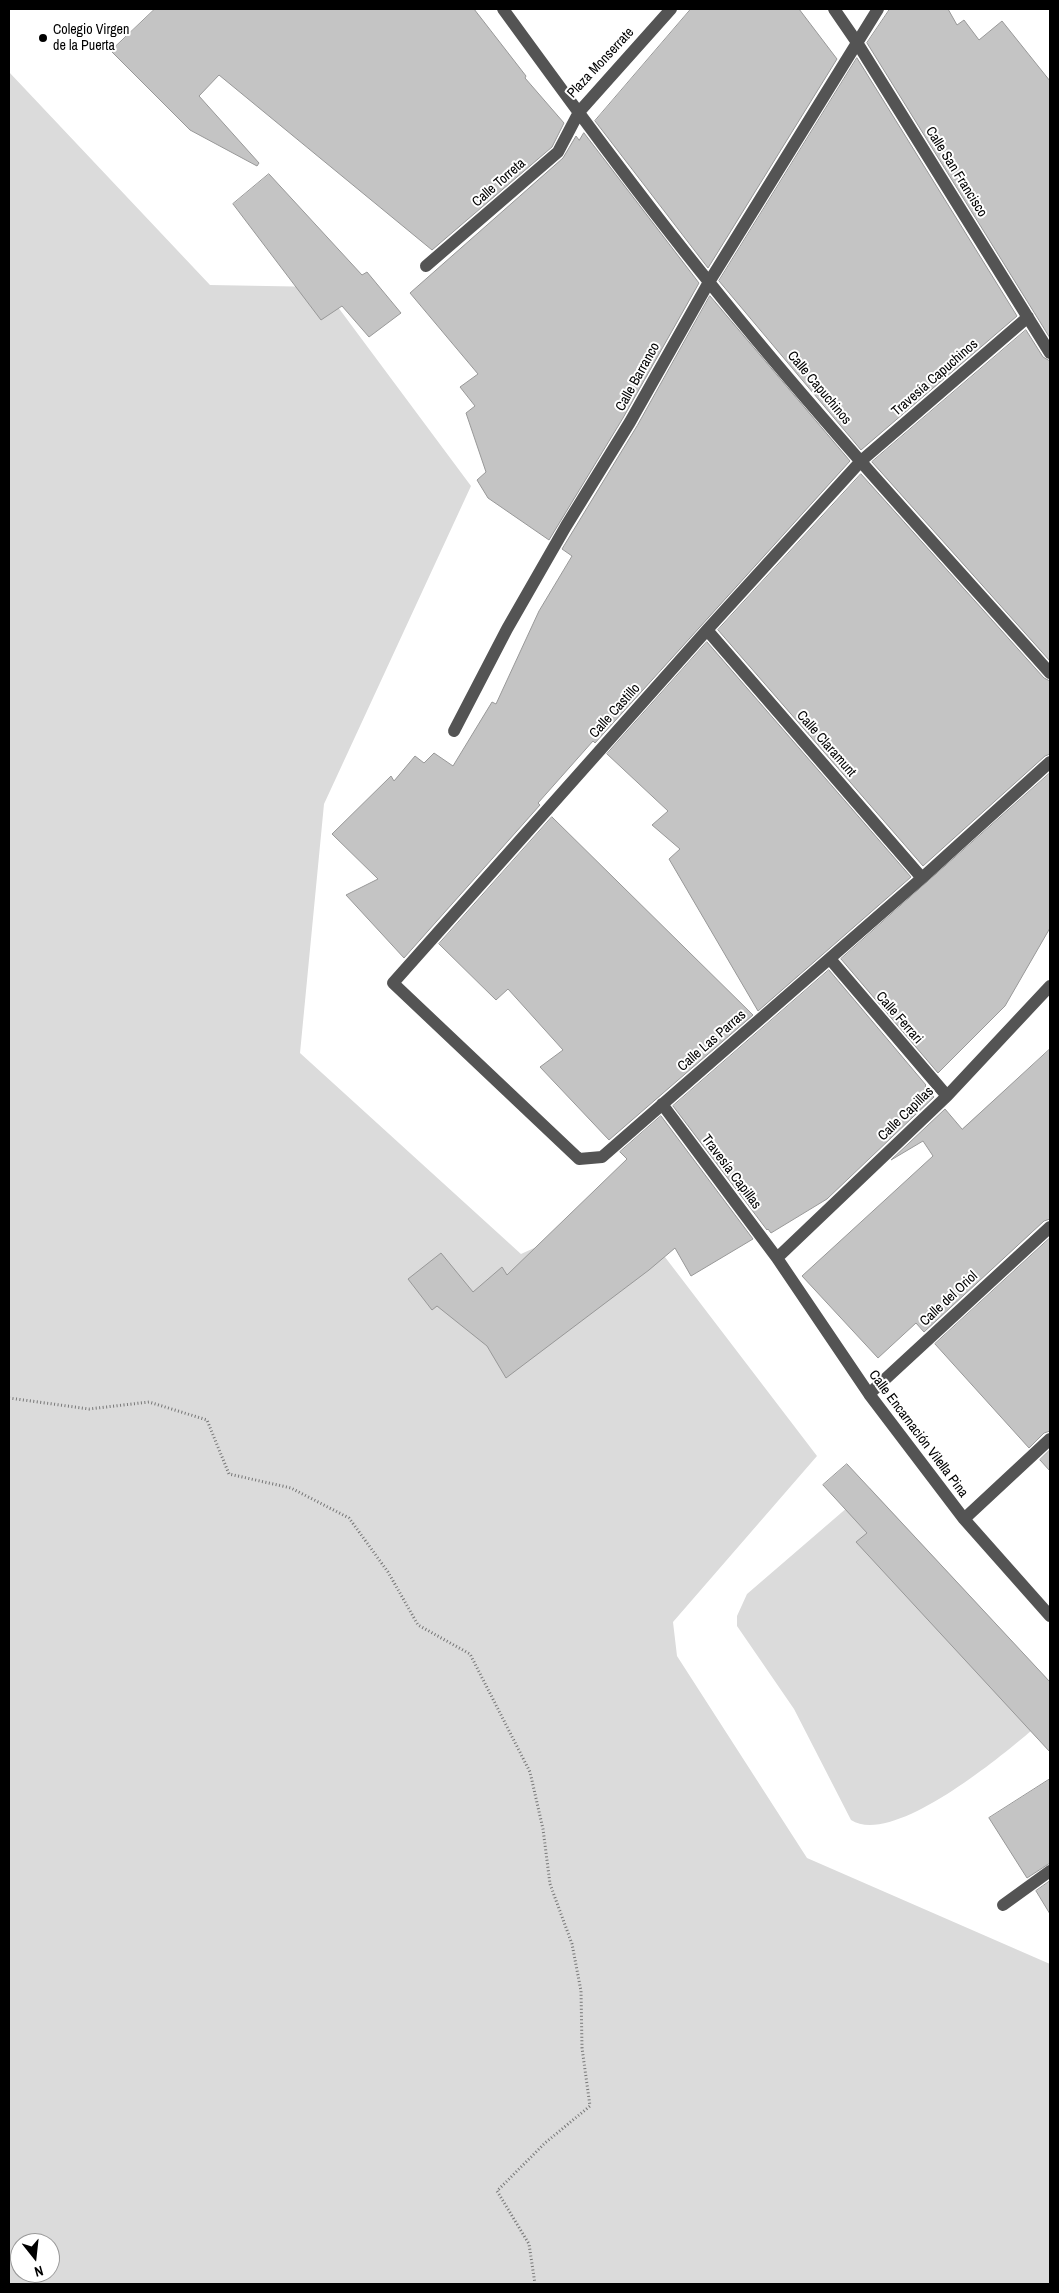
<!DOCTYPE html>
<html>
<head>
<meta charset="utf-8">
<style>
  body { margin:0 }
  #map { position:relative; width:1059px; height:2293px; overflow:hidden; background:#fff; font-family:"Archivo Narrow",sans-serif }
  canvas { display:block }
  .frame { position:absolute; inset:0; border:10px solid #000; pointer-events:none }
  .north { position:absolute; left:10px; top:2233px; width:50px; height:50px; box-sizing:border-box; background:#fff; border:1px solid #999; border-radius:50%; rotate:164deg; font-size:14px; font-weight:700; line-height:20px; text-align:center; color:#000 }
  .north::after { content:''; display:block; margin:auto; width:18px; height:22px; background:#000; clip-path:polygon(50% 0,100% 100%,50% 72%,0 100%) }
</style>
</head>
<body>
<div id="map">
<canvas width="1059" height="2293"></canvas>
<div class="frame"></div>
<div class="north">N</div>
</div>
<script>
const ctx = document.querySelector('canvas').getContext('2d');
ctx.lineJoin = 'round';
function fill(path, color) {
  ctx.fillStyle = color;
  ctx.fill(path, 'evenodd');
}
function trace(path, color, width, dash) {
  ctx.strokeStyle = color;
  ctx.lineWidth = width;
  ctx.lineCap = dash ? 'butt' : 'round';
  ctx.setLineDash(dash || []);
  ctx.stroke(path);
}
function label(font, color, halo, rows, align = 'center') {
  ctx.font = font + ' "Archivo Narrow",sans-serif';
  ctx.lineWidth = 4;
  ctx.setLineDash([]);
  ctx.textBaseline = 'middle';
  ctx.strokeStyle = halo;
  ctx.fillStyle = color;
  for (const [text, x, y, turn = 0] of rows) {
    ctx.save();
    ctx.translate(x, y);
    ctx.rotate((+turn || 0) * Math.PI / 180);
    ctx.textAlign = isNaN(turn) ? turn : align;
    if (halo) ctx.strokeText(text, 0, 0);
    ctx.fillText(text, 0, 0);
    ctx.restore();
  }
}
fill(new Path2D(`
  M 9,72 L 210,285 L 323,287 L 471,486 L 324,804 L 300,1053 L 521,1254 L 626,1206 L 817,1456 L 673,1622 L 677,1656 L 807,1858 L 1050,1964 L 1050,2284 L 9,2284 ZM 20,2243 L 50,2243 L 50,2273 L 20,2273 Z
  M 870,1488 L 1050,1682 L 1050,1725 L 1036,1736 L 1031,1731 C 999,1758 892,1847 851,1820 L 794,1709 L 737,1626 L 737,1616 L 747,1594 Z`), '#dbdbdb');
const building = new Path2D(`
  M 155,9 L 474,9 L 526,76 L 525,78 L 564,123 L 552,147 L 432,250 L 219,75 L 199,96 L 259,163 L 257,166 L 190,130 L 111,51 Z
  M 691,9 L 799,9 L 837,59 L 708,268 L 595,121 Z
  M 890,9 L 948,9 L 957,25 L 964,20 L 979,40 L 1002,21 L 1050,81 L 1050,338 L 867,43 Z
  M 857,58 L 1017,316 L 861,450 L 719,281 Z
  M 584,133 L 699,283 L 623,418 L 549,540 L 488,498 L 477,480 L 486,472 L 466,413 L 475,406 L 460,387 L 478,374 L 410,293 L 563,158 L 576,136 L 579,140 Z
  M 269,174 L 362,275 L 367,272 L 401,313 L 369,337 L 342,306 L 321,320 L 233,204 Z
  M 710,296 L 850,461 L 595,743 L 593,741 L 538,803 L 540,805 L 404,958 L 346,895 L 378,879 L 332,834 L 391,776 L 394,781 L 415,756 L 424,763 L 434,753 L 453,766 L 492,702 L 496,704 L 539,611 L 572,556 L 562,549 L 637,426 Z
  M 1026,330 L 1043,357 L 1050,361 L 1050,661 L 872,462 Z
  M 861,474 L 1044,678 L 1050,681 L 1050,754 L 1045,756 L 923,866 L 718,630 Z
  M 707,642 L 911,877 L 758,1011 L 669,859 L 680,849 L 652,825 L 668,811 L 607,754 Z
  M 1050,773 L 1050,928 L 1005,1006 L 938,1073 L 841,959 Z
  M 552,817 L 753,1015 L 609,1140 L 540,1067 L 563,1050 L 508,989 L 496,1000 L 439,944 Z
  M 829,970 L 926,1085 L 925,1086 L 934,1097 L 827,1199 L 771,1233 L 768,1229 L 767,1230 L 673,1106 Z
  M 1050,1049 L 1050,1219 L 1044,1221 L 924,1332 L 916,1323 L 878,1358 L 802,1276 L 933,1156 L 923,1141 L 891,1160 L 945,1109 L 962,1129 Z
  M 661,1116 L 753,1239 L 691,1276 L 675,1248 L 649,1270 L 506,1378 L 487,1346 L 437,1306 L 432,1310 L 408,1279 L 441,1253 L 473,1292 L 502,1267 L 507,1275 L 627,1159 L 620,1152 Z
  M 1050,1238 L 1050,1431 L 1044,1433 L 1029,1448 L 935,1344 Z
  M 1050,1450 L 1050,1471 L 1040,1460 Z
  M 847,1464 L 1050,1682 L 1050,1752 L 856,1542 L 867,1533 L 823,1485 Z
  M 1050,1779 L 1050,1863 L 1027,1878 L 989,1818 Z
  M 1050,1881 L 1050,1914 L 1036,1891 Z`);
fill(building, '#c4c4c4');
trace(building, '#989898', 1);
trace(new Path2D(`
  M 9,1398 L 89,1409 L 149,1402 L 207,1420 L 229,1474 L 291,1488 L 349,1518 L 388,1572 L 418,1625 L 470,1654 L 530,1772 L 543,1829 L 550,1884 L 572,1944 L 581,1991 L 582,2048 L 590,2106 L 545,2143 L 497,2191 L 529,2244 L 535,2284`), '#767676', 3, [1, 2.5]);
trace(new Path2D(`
  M 503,9 C 570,101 637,193 709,282 C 817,417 935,544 1050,673
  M 834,9 L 856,41 L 1050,353
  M 426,266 L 558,152 L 579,112 L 671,9
  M 1028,317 L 861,461 L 707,630 L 393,983 L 579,1159 L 602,1157 L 922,878 L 1050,762
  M 707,630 L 922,878
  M 454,731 L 507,629 L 566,526 L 630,422 L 709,282 L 878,9
  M 830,959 L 947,1096
  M 662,1104 L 777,1258 L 869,1394 L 964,1519 L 1050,1616
  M 777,1258 L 947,1096 L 1050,986
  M 869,1394 L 1050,1227
  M 964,1519 L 1050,1439
  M 1003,1905 L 1050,1871`), '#545454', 12);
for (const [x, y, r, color] of [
  [43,38,5,"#000"]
]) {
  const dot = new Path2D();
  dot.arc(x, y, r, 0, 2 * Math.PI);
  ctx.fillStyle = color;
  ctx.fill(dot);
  trace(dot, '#fff', 2);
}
label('14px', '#000', '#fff', [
  ["Colegio Virgen",53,30],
  ["de la Puerta",53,46]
], 'left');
label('14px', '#000', '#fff', [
  ["Plaza Monserrate",601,63,-47],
  ["Calle San Francisco",956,172,58],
  ["Calle Torreta",499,183,-41],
  ["Calle Barranco",638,377,-61],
  ["Travesía Capuchinos",935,378,-41],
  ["Calle Capuchinos",819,388,50],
  ["Calle Castillo",615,711,-48],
  ["Calle Claramunt",826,744,49],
  ["Calle Ferrari",899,1018,49],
  ["Calle Las Parras",712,1041,-41],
  ["Calle Capillas",906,1114,-44],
  ["Travesía Capillas",731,1172,53],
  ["Calle del Oriol",949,1299,-43],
  ["Calle Encarnación Vilella Pina",918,1434,53]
]);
</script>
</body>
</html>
